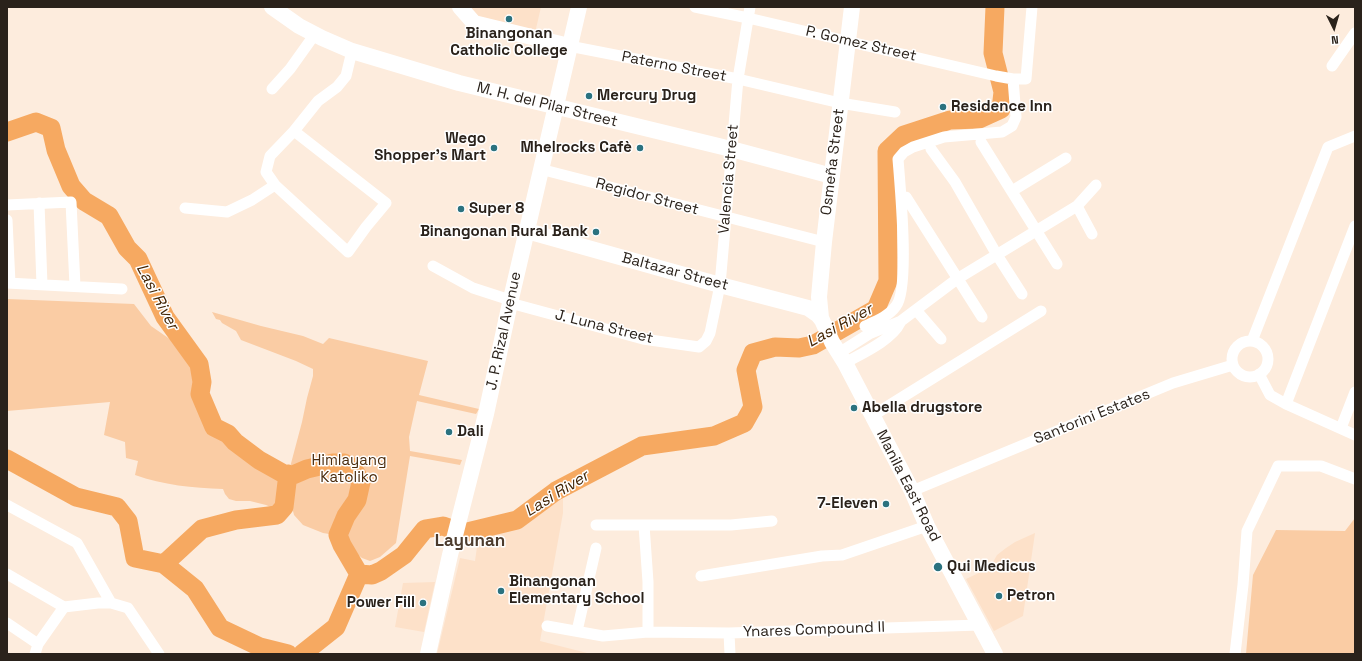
<!DOCTYPE html>
<html>
<head>
<meta charset="utf-8">
<style>
  body { margin:0 }
  #map { position:relative; width:1362px; height:661px; overflow:hidden; background:#fdecdd; font-family:"Space Grotesk",sans-serif }
  canvas { display:block }
  .frame { position:absolute; inset:0; border:8px solid #2a221b; pointer-events:none }
  .north { position:absolute; left:1314px; top:8px; width:40px; height:40px; -webkit-text-stroke:3px #fff; paint-order:stroke; rotate:175deg; font-size:11px; font-weight:700; line-height:16px; text-align:center; color:#2a221b }
  .north::after { content:''; display:block; margin:auto; width:14px; height:18px; background:#2a221b; clip-path:polygon(50% 0,100% 100%,50% 72%,0 100%) }
</style>
</head>
<body>
<div id="map">
<canvas width="1362" height="661"></canvas>
<div class="frame"></div>
<div class="north">N</div>
</div>
<script>
const ctx = document.querySelector('canvas').getContext('2d');
ctx.lineJoin = 'round';
function fill(path, color) {
  ctx.fillStyle = color;
  ctx.fill(path, 'evenodd');
}
function trace(path, color, width, dash) {
  ctx.strokeStyle = color;
  ctx.lineWidth = width;
  ctx.lineCap = dash ? 'butt' : 'round';
  ctx.setLineDash(dash || []);
  ctx.stroke(path);
}
function label(font, color, halo, rows, align = 'center') {
  ctx.font = font + ' "Space Grotesk",sans-serif';
  ctx.lineWidth = 3;
  ctx.setLineDash([]);
  ctx.textBaseline = 'middle';
  ctx.strokeStyle = halo;
  ctx.fillStyle = color;
  for (const [text, x, y, turn = 0] of rows) {
    ctx.save();
    ctx.translate(x, y);
    ctx.rotate((+turn || 0) * Math.PI / 180);
    ctx.textAlign = isNaN(turn) ? turn : align;
    if (halo) ctx.strokeText(text, 0, 0);
    ctx.fillText(text, 0, 0);
    ctx.restore();
  }
}
fill(new Path2D(`
  M 466,7 L 541,7 L 535,33 L 485,21 Z
  M 563,497 L 563,513 L 540,641 L 591,654 L 437,654 L 460,558 L 475,561 L 478,540 L 503,532 L 521,528 Z
  M 1035,533 L 1023,616 L 994,631 L 966,579 L 987,569 L 992,564 L 997,555 L 1006,548 L 1015,542 Z
  M 435,582 L 424,632 L 395,627 L 403,583 Z`), '#fde1c9');
fill(new Path2D(`
  M 7,299 L 134,304 L 151,326 L 177,344 L 187,354 L 198,393 L 211,425 L 214,429 L 257,463 L 275,471 L 280,478 L 289,478 L 289,471 L 302,422 L 307,398 L 313,376 L 313,369 L 296,361 L 241,340 L 236,331 L 222,323 L 220,320 L 216,319 L 212,312 L 261,326 L 303,336 L 323,344 L 329,338 L 428,361 L 419,395 L 479,409 L 476,414 L 417,401 L 409,437 L 410,451 L 462,460 L 460,465 L 410,456 L 396,543 L 380,557 L 370,561 L 362,558 L 352,550 L 348,543 L 346,532 L 335,535 L 323,533 L 303,525 L 294,515 L 289,495 L 280,496 L 277,510 L 266,505 L 250,501 L 236,501 L 229,499 L 225,494 L 223,489 C 193,488 163,485 135,475 L 138,461 L 126,458 L 125,442 L 104,435 L 110,402 L 7,411 Z
  M 1355,518 L 1355,654 L 1246,654 L 1253,575 L 1276,530 L 1345,531 Z`), '#facca4');
trace(new Path2D(`
  M 7,132 L 36,122 L 51,128 L 56,150 L 71,186 L 84,201 L 109,216 L 127,248 L 138,259 L 165,317 L 199,364 L 202,382 L 200,394 L 214,427 L 228,434 L 235,442 L 259,460 L 284,474 L 293,475 L 307,469 L 333,463 L 344,463 L 352,467 L 361,482 L 357,500 L 346,516 L 338,535 L 342,545 L 359,574 L 372,575 L 381,571 L 404,555 L 425,529 L 443,526 L 463,533 L 517,520 L 556,491 L 642,446 L 714,436 L 744,423 L 753,407 L 746,370 L 753,353 L 775,347 L 799,348 L 813,345 L 876,309 L 888,281 L 887,151 L 904,135 L 950,120 L 979,119 L 1001,109 L 1003,92 L 993,53 L 995,7
  M 7,459 L 76,497 L 117,507 L 128,521 L 135,558 L 164,564 L 195,589 L 220,628 L 260,647 L 288,654
  M 164,564 L 202,529 L 236,520 L 277,515 L 284,507 L 288,474
  M 302,654 L 336,627 L 359,574`), '#f6a961', 19);
trace(new Path2D(`
  M 695,7 L 748,18 L 996,76 L 1013,79 L 1026,79 L 1032,7
  M 569,46 L 738,79 L 840,103 L 895,112
  M 1332,66 L 1355,33
  M 272,89 L 290,69 L 315,34
  M 294,131 L 386,203 L 366,227 L 348,252 L 275,185 L 266,172 L 270,156 L 294,131 L 318,101 L 337,87 L 346,76 L 352,51
  M 981,142 L 1057,264
  M 931,149 L 955,182 L 997,255 L 1022,294
  M 540,169 L 824,242
  M 1012,191 L 1066,158
  M 906,197 L 982,317
  M 39,203 L 42,285
  M 7,205 L 71,202 L 75,286
  M 1077,206 L 1092,234
  M 185,208 L 227,212 L 252,200 L 275,185
  M 7,220 L 10,283
  M 433,266 L 473,288 L 510,300
  M 7,283 L 122,289
  M 510,303 L 643,339 L 699,347 L 706,341 L 710,333 L 720,285 L 738,79 L 750,7
  M 916,310 L 941,339
  M 865,326 C 876,321 889,316 896,306 C 910,289 900,185 898,159 L 904,152 L 913,147 L 944,137 L 1002,132 L 1012,126 L 1016,117 L 1013,79
  M 1252,341 L 1328,147 L 1355,136
  M1232 359a18 18 0 1 1 36 0a18 18 0 1 1-36 0Z
  M 839,353 L 869,334 L 901,321 L 957,279 L 1077,206 L 1096,185
  M 845,363 C 861,354 892,340 900,323
  M 1259,374 L 1270,395 L 1286,404 L 1355,435
  M 1286,404 L 1355,226
  M 872,416 L 1041,311
  M 1341,428 L 1355,392
  M 912,491 L 1173,383 L 1233,365
  M 7,505 L 77,543 L 111,603
  M 596,525 L 731,525 L 772,521
  M 644,525 L 648,582 L 648,632
  M 7,574 L 64,607 L 98,603 L 111,603 L 128,608 L 159,654
  M 701,576 L 822,556 L 842,555 L 927,526
  M 7,623 L 38,644
  M 547,626 L 603,636 L 648,632 L 729,633 L 980,625
  M 577,631 L 596,548
  M 729,633 L 730,654
  M 35,654 L 38,644 L 64,607
  M 1235,654 L 1243,585 L 1247,531 L 1278,466 L 1321,466 L 1355,479`), '#fff', 11);
trace(new Path2D(`
  M 272,7 L 299,26 L 322,38 L 352,51 L 459,83 L 731,149 L 832,176
  M 460,7 L 474,23 L 569,46
  M 527,231 L 720,285 L 793,304 L 808,308 L 818,315 L 822,320 L 832,342 L 845,363 L 912,491 L 927,526 L 995,654
  M 821,318 L 819,297 L 824,242 L 852,7
  M 428,654 L 450,555 L 486,414 L 510,303 L 579,7`), '#fff', 16);
for (const [x, y, r, color] of [
  [509,19,4,"#2b727f"],
  [589,96,4,"#2b727f"],
  [943,107,4,"#2b727f"],
  [494,148,4,"#2b727f"],
  [640,148,4,"#2b727f"],
  [461,209,4,"#2b727f"],
  [596,232,4,"#2b727f"],
  [854,408,4,"#2b727f"],
  [449,432,4,"#2b727f"],
  [886,504,4,"#2b727f"],
  [938,567,5,"#2b727f"],
  [501,591,4,"#2b727f"],
  [999,596,4,"#2b727f"],
  [423,603,4,"#2b727f"]
]) {
  const dot = new Path2D();
  dot.arc(x, y, r, 0, 2 * Math.PI);
  ctx.fillStyle = color;
  ctx.fill(dot);
  trace(dot, '#fff', 1.5);
}
label('bold 15px', '#2a221b', '#fff', [
  ["Binangonan",509,34,"center"],
  ["Catholic College",509,51,"center"],
  ["Mercury Drug",597,96],
  ["Residence Inn",951,107],
  ["Wego",486,139,"right"],
  ["Shopper's Mart",486,156,"right"],
  ["Mhelrocks Cafè",632,148,"right"],
  ["Super 8",469,209],
  ["Binangonan Rural Bank",588,232,"right"],
  ["Abella drugstore",862,408],
  ["Dali",457,432],
  ["7-Eleven",878,504,"right"],
  ["Qui Medicus",947,567],
  ["Binangonan",509,582],
  ["Elementary School",509,599],
  ["Petron",1007,596],
  ["Power Fill",415,603,"right"]
], 'left');
label('15px', '#2a221b', '#fff', [
  ["P. Gomez Street",861,44,13],
  ["Paterno Street",674,67,11],
  ["M. H. del Pilar Street",547,105,14],
  ["Osmeña Street",833,162,-83],
  ["Valencia Street",729,179,-85],
  ["Regidor Street",647,197,15],
  ["Baltazar Street",675,272,15],
  ["J. Luna Street",604,327,14],
  ["J. P. Rizal Avenue",504,331,-78],
  ["Santorini Estates",1092,417,-22],
  ["Manila East Road",908,486,63],
  ["Ynares Compound II",814,630,-2]
]);
label('15px', '#4b2c0d', '#fff', [
  ["Himlayang",349,461],
  ["Katoliko",349,478]
]);
label('italic 16px', '#442606', '#fff', [
  ["Lasi River",157,297,62],
  ["Lasi River",840,326,-29],
  ["Lasi River",557,494,-32]
]);
label('bold 17px', '#4c3b2c', '#fff', [
  ["Layunan",470,541]
]);
</script>
</body>
</html>
